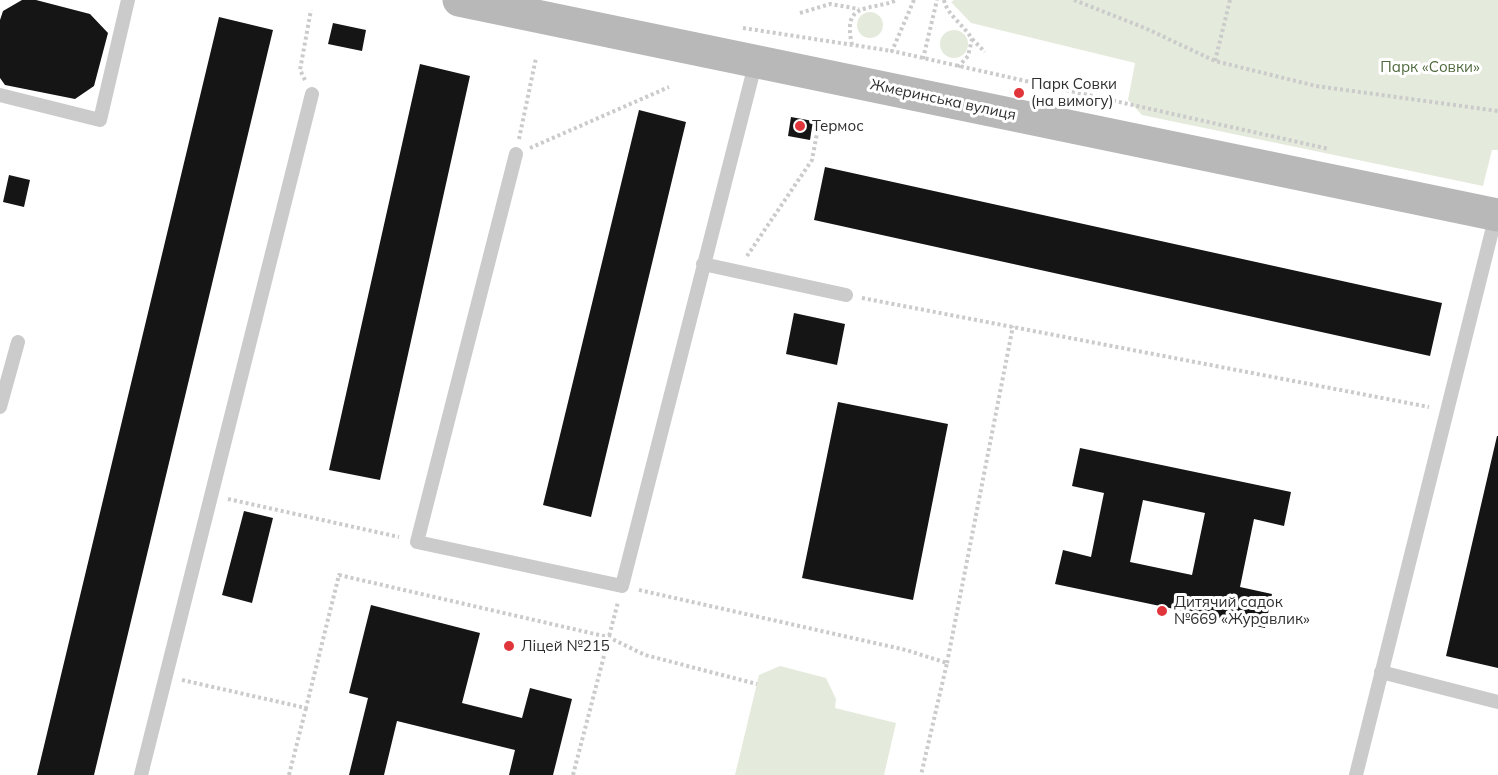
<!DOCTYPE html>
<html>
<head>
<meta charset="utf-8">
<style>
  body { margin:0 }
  canvas { display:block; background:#fff }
</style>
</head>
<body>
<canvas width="1498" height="775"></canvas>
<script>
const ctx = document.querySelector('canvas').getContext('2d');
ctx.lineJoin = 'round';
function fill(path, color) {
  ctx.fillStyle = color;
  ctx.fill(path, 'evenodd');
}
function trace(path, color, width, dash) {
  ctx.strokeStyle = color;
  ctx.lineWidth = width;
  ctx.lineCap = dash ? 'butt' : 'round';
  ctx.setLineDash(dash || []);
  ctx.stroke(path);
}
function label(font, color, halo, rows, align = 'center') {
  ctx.font = font + ' Mulish,sans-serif';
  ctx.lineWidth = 6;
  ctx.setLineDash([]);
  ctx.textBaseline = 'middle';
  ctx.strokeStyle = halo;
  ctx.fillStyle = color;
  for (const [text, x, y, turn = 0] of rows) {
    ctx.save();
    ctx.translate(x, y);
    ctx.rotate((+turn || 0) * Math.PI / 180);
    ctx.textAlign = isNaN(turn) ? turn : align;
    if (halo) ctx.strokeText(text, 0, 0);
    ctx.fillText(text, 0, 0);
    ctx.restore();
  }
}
fill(new Path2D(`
  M 954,0 L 1498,0 L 1498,150 L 1492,150 L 1483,186 L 1142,115 L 1128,100 L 1135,63 L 971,23 L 951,2 Z
  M857 25a13 13 0 1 1 26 0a13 13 0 1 1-26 0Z
  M940 44a14 14 0 1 1 28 0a14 14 0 1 1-28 0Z
  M 780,666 L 826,678 L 836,699 L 835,708 L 896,723 L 884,775 L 735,775 L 759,675 Z`), '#e4ebdc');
fill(new Path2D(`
  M 22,0 L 36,0 L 90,14 L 108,33 L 94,86 L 75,99 L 5,85 L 0,78 L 0,20 L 3,11 Z
  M 219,17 L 273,30 L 94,775 L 37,775 Z
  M 333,23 L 366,30 L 362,51 L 328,44 Z
  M 420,64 L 470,76 L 380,480 L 329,470 Z
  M 639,110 L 686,122 L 591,517 L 543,505 Z
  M 791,117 L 813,121 L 810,140 L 788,136 Z
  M 825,167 L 1442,303 L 1430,356 L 814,220 Z
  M 9,175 L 30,180 L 24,207 L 3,202 Z
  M 794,313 L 845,324 L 837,365 L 786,354 Z
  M 838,402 L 948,424 L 913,600 L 802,578 Z
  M 1497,436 L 1498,436 L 1498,668 L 1446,656 Z
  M 1080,448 L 1291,492 L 1284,526 L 1254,519 L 1240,587 L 1272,594 L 1265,628 L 1055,584 L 1063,550 L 1091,557 L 1104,493 L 1072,486 ZM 1143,500 L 1205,513 L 1192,575 L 1130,562 Z
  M 244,511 L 273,518 L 252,603 L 222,595 Z
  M 371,605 L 480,633 L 462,703 L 522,718 L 530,688 L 572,699 L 553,775 L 509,775 L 515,750 L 397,721 L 384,775 L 349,775 L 368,698 L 349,693 Z`), '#151515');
trace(new Path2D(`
  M 914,0 L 892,51 L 1329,149
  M 944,0 C 947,15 964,25 972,39 L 968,56 L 958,67
  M 1074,0 L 1145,28 L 1215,61 L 1316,86 L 1498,111
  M 800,13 L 830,4 L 859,9
  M 743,28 L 892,51
  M 972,39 L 985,52
  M 852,45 C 842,0 869,12 897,0
  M 923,59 L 937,0
  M 1215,61 L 1230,0
  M 305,80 L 300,70 L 311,10
  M 519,139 L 536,58
  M 530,148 L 669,87
  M 747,256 L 812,160 L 820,117
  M 862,298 L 1429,407
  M 228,499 L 399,537
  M 639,590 L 906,650 L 947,663 L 921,775
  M 947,663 L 1013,326
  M 182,680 L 306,708 L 339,575 L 608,637 L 645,655 L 757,684
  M 289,775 L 306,708
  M 573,775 L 618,602`), '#cbcbcb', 4, [3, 3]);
trace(new Path2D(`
  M 0,95 L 100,120 L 128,0
  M 516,154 L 417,542 L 622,586 L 756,61
  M 703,264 L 846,295
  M 0,407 L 18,342
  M 1381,672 L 1498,702
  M 141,775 L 312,94
  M 1356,775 L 1496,215`), '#cbcbcb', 14);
trace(new Path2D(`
  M 459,0 L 1498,215`), '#b8b8b8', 33);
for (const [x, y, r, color] of [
  [1019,93,6,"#e0353b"],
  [800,126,6,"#e0353b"],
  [1162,611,6,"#e0353b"],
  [509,646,6,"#e0353b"]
]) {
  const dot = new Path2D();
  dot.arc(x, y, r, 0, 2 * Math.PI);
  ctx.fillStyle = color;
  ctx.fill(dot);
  trace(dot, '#fff', 2);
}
label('15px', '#4f693d', '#fff', [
  ["Парк «Совки»",1430,67]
]);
label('15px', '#2e2e2e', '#fff', [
  ["Парк Совки",1031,84],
  ["(на вимогу)",1031,101],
  ["Термос",812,126],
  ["Дитячий садок",1174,602],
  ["№669 «Журавлик»",1174,619],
  ["Ліцей №215",521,646]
], 'left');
label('15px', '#2e2e2e', '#fff', [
  ["Жмеринська вулиця",943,100,12]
]);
</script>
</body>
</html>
